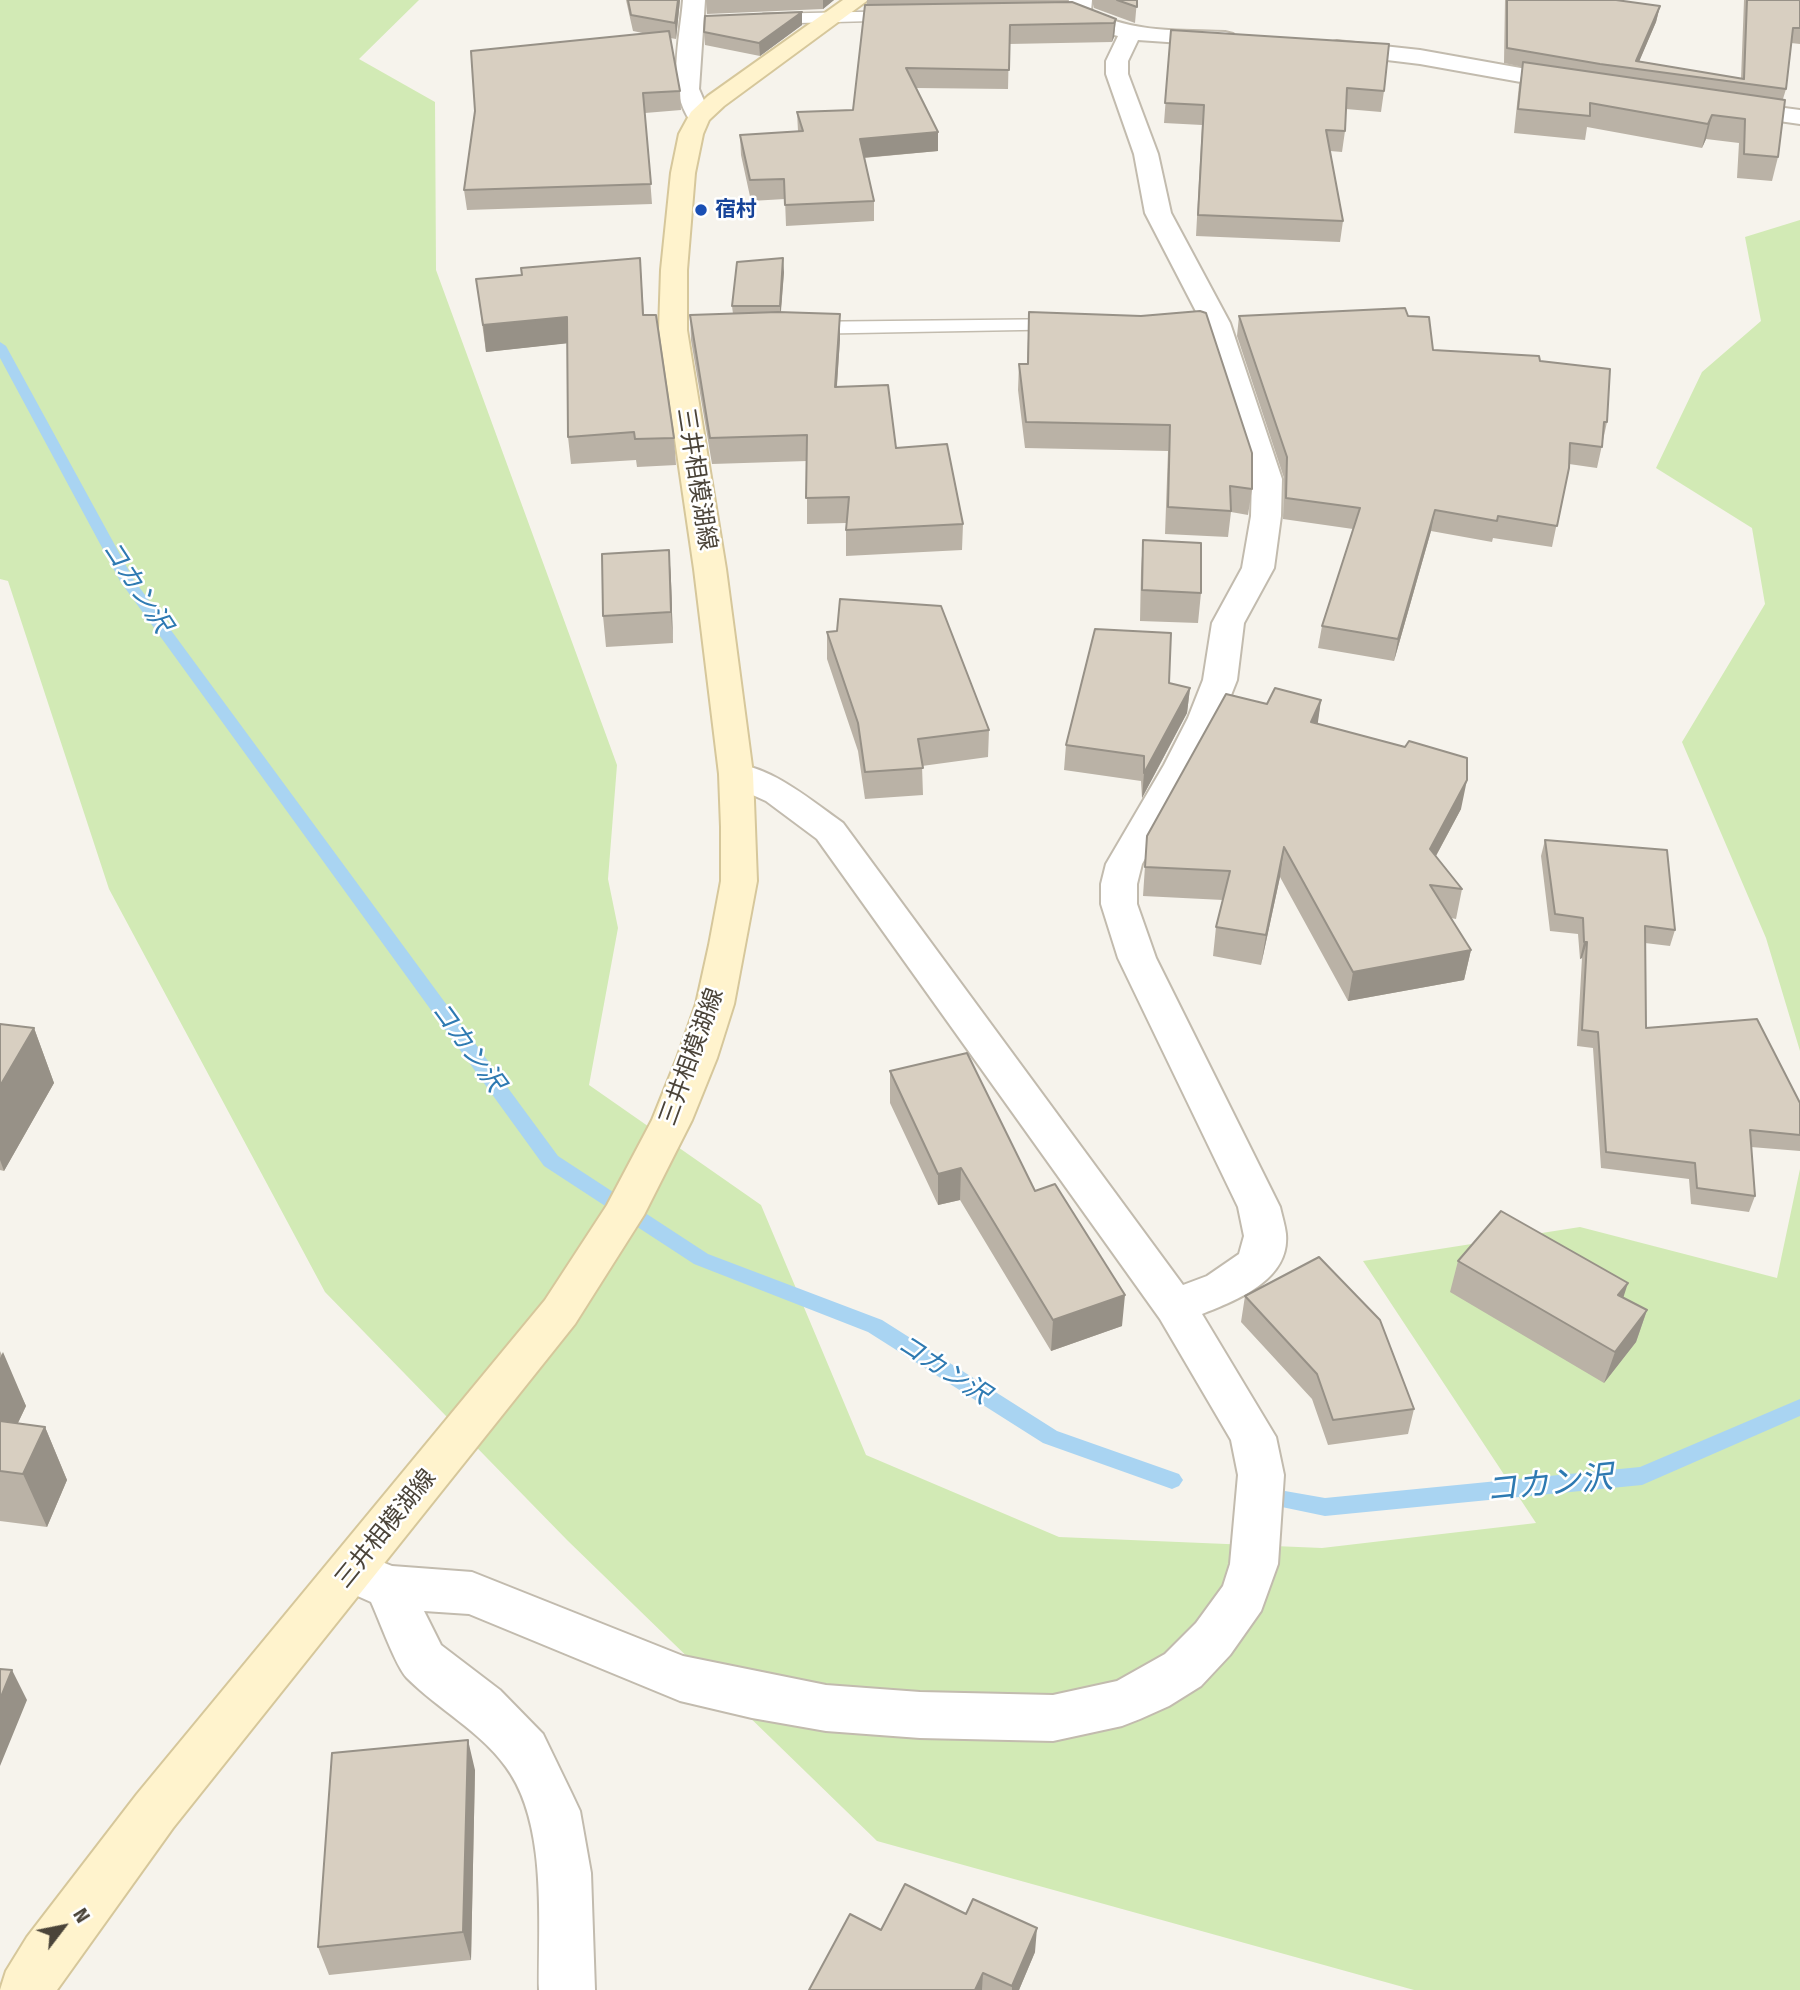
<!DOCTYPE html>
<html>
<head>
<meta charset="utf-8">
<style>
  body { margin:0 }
  #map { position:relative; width:1800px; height:1990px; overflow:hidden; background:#f6f3ec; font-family:"Fira Sans",sans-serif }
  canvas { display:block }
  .north { position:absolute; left:28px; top:1892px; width:70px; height:70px; -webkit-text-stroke:5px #fff; paint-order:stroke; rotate:58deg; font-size:19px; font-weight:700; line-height:28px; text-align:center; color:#4b4439 }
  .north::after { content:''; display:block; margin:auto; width:24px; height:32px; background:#4b4439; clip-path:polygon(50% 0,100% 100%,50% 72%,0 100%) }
</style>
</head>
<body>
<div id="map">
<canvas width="1800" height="1990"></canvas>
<div class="north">N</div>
</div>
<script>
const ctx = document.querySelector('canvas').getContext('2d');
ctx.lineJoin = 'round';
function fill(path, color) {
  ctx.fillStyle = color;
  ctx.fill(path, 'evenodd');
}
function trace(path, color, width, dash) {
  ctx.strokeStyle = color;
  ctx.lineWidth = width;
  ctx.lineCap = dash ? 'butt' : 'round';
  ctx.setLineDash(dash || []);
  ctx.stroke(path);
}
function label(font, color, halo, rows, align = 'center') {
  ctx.font = font + ' "Fira Sans","Noto Sans JP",sans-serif';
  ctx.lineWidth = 5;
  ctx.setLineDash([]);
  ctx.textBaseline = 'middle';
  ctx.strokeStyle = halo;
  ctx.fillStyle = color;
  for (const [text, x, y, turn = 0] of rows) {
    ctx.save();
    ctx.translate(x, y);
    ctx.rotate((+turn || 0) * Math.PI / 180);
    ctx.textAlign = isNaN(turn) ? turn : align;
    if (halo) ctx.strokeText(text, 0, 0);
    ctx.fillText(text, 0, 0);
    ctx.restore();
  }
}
fill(new Path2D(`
  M 0,0 L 419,0 L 359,59 L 435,102 L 436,270 L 617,765 L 608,879 L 618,928 L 589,1085 L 761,1205 L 866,1455 L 1059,1537 L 1322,1548 L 1536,1523 L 1363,1261 L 1580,1227 L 1777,1278 L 1800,1169 L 1800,1990 L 1414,1990 L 877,1841 L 567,1540 L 325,1292 L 109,889 L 8,581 L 0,579 Z
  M 1800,220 L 1800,1051 L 1766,938 L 1682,742 L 1765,604 L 1752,528 L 1656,468 L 1702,372 L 1761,321 L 1745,237 Z`), '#d2eab5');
fill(new Path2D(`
  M 0,342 L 6,346 L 134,580 L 558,1156 L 708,1254 L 882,1320 L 1057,1431 L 1179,1474 L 1183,1480 L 1179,1486 L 1172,1489 L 1043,1443 L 868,1332 L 694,1264 L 544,1166 L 120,581 L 0,358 Z
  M 1800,1399 L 1800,1416 L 1642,1485 L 1325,1516 L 1277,1506 L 1274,1500 L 1277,1494 L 1285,1491 L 1325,1498 L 1640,1467 Z`), '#a9d4f2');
const service = new Path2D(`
  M 902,11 L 911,16 L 908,20 L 763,24 L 754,19 L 763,14 Z
  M 1069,319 L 1076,321 L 1080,325 L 1076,329 L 800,334 L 793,332 L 789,328 L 793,324 L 800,322 Z`);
const minor = new Path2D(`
  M 683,0 L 705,0 L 699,89 L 711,117 L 707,122 L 691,122 C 666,87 680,40 683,0 Z
  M 1069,0 L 1092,0 L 1091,11 C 1132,33 1180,30 1225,32 L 1233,34 L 1236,39 L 1233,44 L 1225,46 L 1138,40 L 1128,61 L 1128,74 L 1158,154 L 1171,213 L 1230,323 L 1282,479 L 1281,516 L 1274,568 L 1244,623 L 1237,680 L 1222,718 L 1198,765 L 1142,864 L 1137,884 L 1137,904 L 1156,958 L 1280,1207 C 1282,1216 1285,1225 1286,1234 C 1290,1280 1237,1300 1202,1314 L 1276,1437 L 1284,1475 L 1278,1564 L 1261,1611 L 1230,1655 L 1201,1686 L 1169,1706 L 1140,1719 L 1122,1726 L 1053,1741 L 920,1738 L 826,1731 L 752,1718 L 680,1701 L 469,1614 L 424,1611 L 441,1645 L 500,1690 L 543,1734 L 572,1794 L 580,1811 L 591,1873 L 595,1990 L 539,1990 C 538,1923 548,1824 506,1767 C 479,1730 439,1710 407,1678 C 396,1667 379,1619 371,1602 L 335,1586 L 328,1571 L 335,1556 L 352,1550 L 392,1566 L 472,1572 L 683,1656 L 826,1685 L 920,1692 L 1053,1695 L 1117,1681 L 1165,1654 L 1196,1623 L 1223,1586 L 1230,1564 L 1238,1475 L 1231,1440 L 1160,1319 L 817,839 L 766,801 L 724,782 L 719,774 L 724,766 C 761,757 813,802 843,823 L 1183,1285 L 1207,1276 L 1239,1254 L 1244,1236 L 1238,1207 L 1118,958 L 1101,904 L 1101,884 L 1106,864 L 1164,765 L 1188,718 L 1203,680 L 1212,623 L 1242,568 L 1251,516 L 1252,479 L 1202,323 L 1145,213 L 1134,154 L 1106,74 L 1106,61 L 1118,36 C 1098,31 1065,25 1069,0 Z
  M 1337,41 L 1420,50 L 1571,77 L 1579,79 L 1583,84 L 1579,89 L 1571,91 L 1420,64 L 1329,53 L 1326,48 L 1329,43 Z
  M 1731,101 L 1800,110 L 1800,124 L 1723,113 L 1719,108 L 1723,103 Z`);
const secondary = new Path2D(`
  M 843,0 L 868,0 L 724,106 L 709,120 L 703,134 L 695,173 L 687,270 L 687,330 L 726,569 L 753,774 L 757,881 L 734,1004 L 717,1058 L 692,1120 L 644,1215 L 575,1324 L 173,1828 L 57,1990 L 0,1990 L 6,1971 L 27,1937 L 137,1794 L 545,1300 L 607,1205 L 652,1120 L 677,1058 L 696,1004 L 709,945 L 721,881 L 721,827 L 719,774 L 694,569 L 659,330 L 661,270 L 671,173 L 679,134 L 691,112 L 708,96 Z`);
trace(service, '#c2bbae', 3);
trace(minor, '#c2bbae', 4);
trace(secondary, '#d6c79b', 4);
fill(service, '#fff');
fill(minor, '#fff');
fill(secondary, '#fff3cd');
fill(new Path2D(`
  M 626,0 L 680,0 L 676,39 L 670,38 L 680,91 L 681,110 L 645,113 L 652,204 L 467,210 L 464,190 L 647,34 L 633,31 Z
  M 706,0 L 834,0 L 823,9 L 707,14 Z
  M 867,0 L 1068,0 L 1068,2 L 1116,19 L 1114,37 L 1112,42 L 1009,44 L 1008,89 L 916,88 L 938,151 L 864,158 L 874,201 L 874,221 L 786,226 L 785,199 L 751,201 L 741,155 L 740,135 L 798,131 L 797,112 L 853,110 Z
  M 1092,0 L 1137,0 L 1135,23 L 1094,8 Z
  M 1505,0 L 1616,0 L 1660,6 L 1656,22 L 1639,61 L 1741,79 L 1744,0 L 1800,0 L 1800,44 L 1791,43 L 1786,89 L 1783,99 L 1778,157 L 1772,181 L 1737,178 L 1739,143 L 1706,139 L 1702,148 L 1587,127 L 1585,140 L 1514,133 L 1519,85 L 1523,67 L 1504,63 Z
  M 802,25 L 760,56 L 705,45 L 704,32 Z
  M 1171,30 L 1384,91 L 1381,112 L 1346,109 L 1345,131 L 1342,152 L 1330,151 L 1343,221 L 1340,242 L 1196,236 L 1202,125 L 1164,123 Z
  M 640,258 L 644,315 L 674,438 L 676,465 L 637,467 L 636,460 L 571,464 L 568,437 L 567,343 L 486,352 L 476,279 L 522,275 Z
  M 784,272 L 781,312 L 840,339 L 837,386 L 896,448 L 963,524 L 962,550 L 846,556 L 846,523 L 807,524 L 807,461 L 712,464 L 691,340 L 690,315 L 733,314 L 732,306 Z
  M 1029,312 L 1252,489 L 1248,515 L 1231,512 L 1228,537 L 1165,534 L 1168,451 L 1025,448 L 1018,390 L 1019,364 L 1027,364 Z
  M 1239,316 L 1408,316 L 1433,350 L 1540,361 L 1607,422 L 1597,468 L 1569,464 L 1552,547 L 1493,538 L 1492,542 L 1431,531 L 1394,661 L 1318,648 L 1322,626 L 1353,529 L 1283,519 L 1284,478 L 1237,336 Z
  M 1143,540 L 1201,593 L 1198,623 L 1140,621 L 1141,571 Z
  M 669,550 L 671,581 L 673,643 L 606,647 L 603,616 Z
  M 827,632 L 989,730 L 988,757 L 922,766 L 923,795 L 865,799 L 858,751 L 827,659 Z
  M 1190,688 L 1187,713 L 1142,798 L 1141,781 L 1064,770 L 1066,745 Z
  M 1321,700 L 1317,724 L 1461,809 L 1436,856 L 1462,889 L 1456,919 L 1451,918 L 1471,950 L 1464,980 L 1348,1001 L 1280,877 L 1261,965 L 1213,956 L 1216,927 L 1223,900 L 1143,896 L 1147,836 L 1267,704 Z
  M 1545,840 L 1675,930 L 1670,946 L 1645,943 L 1646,1028 L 1800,1103 L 1800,1151 L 1751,1147 L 1755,1196 L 1749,1212 L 1691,1204 L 1689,1179 L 1601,1168 L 1593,1048 L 1577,1046 L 1582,958 L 1580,959 L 1578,934 L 1550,931 L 1541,856 Z
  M 0,1024 L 34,1028 L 54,1083 L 4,1171 L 0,1170 Z
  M 890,1071 L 1035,1191 L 1122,1326 L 1051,1351 L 960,1200 L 938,1205 L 890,1103 Z
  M 1458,1261 L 1647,1310 L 1636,1342 L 1604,1383 L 1450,1292 Z
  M 1245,1296 L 1414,1409 L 1408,1434 L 1328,1445 L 1312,1399 L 1241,1322 Z
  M 0,1351 L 26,1406 L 18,1423 L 45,1427 L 67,1480 L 47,1527 L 0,1521 Z
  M 475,1770 L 471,1960 L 329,1975 L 318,1947 Z
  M 881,1930 L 1035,1952 L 1019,1990 L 809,1990 Z`), '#bab2a6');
fill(new Path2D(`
  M 678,0 L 680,0 L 676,39 L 675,23 Z
  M 823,0 L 834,0 L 823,9 Z
  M 1660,6 L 1656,22 L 1636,69 L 1636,61 Z
  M 802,12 L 802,25 L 760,56 L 759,43 Z
  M 1116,19 L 1114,37 L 1112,42 L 1114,23 Z
  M 1712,115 L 1706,139 L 1702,148 L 1708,124 Z
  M 938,132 L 938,151 L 860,158 L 860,139 Z
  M 783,258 L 784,272 L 780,320 L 780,306 Z
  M 840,314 L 840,339 L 835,412 L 835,387 Z
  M 567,317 L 570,343 L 486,352 L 483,325 Z
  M 1435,510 L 1431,531 L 1394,661 L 1398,639 Z
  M 669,550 L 671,581 L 673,643 L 671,612 Z
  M 1190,688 L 1187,713 L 1142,798 L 1144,773 Z
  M 1321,700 L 1317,729 L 1311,722 Z
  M 1467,780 L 1461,809 L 1424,878 L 1430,849 Z
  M 1284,847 L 1280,877 L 1261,965 L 1266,935 Z
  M 1584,942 L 1587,942 L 1582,958 L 1580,959 Z
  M 1471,950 L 1464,980 L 1348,1001 L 1353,972 Z
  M 34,1028 L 54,1083 L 4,1171 L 0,1160 L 0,1086 Z
  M 961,1168 L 960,1200 L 938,1205 L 938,1174 Z
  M 1628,1283 L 1618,1314 L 1618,1295 Z
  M 1125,1295 L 1122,1326 L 1051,1351 L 1053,1320 Z
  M 1647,1310 L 1636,1342 L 1604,1383 L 1615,1352 Z
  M 3,1352 L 26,1406 L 0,1460 L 0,1358 Z
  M 45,1427 L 67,1480 L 47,1527 L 23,1474 Z
  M 12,1670 L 27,1700 L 0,1766 L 0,1699 Z
  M 468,1740 L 475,1770 L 471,1960 L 463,1932 Z
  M 1037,1928 L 1035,1952 L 1019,1990 L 1012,1990 L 1012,1986 Z
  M 983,1973 L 982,1990 L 975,1990 Z`), '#979187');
const building = new Path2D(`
  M 628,0 L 678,0 L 675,23 L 631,15 Z
  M 1117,0 L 1137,0 L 1137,7 Z
  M 1507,0 L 1616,0 L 1660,6 L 1636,61 L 1744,79 L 1747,0 L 1800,0 L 1800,28 L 1793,28 L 1786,89 L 1600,64 L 1507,48 Z
  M 1072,2 L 1116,19 L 1114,23 L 1010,25 L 1009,70 L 906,68 L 938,132 L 860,139 L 874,201 L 785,205 L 784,179 L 750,180 L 740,135 L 803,131 L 797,112 L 853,110 L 865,5 Z
  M 802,12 L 759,43 L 704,32 L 705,16 Z
  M 1171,30 L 1389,44 L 1384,91 L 1347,88 L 1345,131 L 1326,130 L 1343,221 L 1198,215 L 1204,105 L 1165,103 Z
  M 669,31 L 680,91 L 643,93 L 651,184 L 464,190 L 475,111 L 471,51 Z
  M 1523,62 L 1785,100 L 1778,157 L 1744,154 L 1745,119 L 1712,115 L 1708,124 L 1590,103 L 1590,116 L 1518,109 Z
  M 640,258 L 643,315 L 656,315 L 674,438 L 635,439 L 634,432 L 568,437 L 567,317 L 483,325 L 476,279 L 522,275 L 521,268 Z
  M 783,258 L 780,306 L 732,306 L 737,262 Z
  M 1405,308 L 1408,316 L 1429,317 L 1433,350 L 1539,356 L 1540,361 L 1610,369 L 1607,422 L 1604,422 L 1602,447 L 1570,443 L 1569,468 L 1557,526 L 1498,516 L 1497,521 L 1435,510 L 1398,639 L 1322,626 L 1360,508 L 1286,498 L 1287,457 L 1239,316 Z
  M 1200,311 L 1206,313 L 1252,453 L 1252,489 L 1230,486 L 1231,511 L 1168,507 L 1170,425 L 1026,422 L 1019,364 L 1028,364 L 1029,312 L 1141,316 Z
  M 778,312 L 840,314 L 835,387 L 888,385 L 896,448 L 947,444 L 963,524 L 846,530 L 849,497 L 806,498 L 807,435 L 710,438 L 690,315 Z
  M 1143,540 L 1201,543 L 1201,593 L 1142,590 Z
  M 669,550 L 671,612 L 603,616 L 602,554 Z
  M 840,599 L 941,606 L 989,730 L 918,739 L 923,768 L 865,772 L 858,723 L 827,632 L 837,631 Z
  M 1095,629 L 1171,633 L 1169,683 L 1190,688 L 1144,773 L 1144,756 L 1066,745 Z
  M 1275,688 L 1321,700 L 1311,722 L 1405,747 L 1409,741 L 1467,758 L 1467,780 L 1430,849 L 1462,889 L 1430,885 L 1471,950 L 1353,972 L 1284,847 L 1266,935 L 1216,927 L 1230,871 L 1145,867 L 1147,836 L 1226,694 L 1267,704 Z
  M 1545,840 L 1667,850 L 1675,930 L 1645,926 L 1646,1028 L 1757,1019 L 1800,1103 L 1800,1135 L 1750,1130 L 1755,1196 L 1697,1188 L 1695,1163 L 1606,1152 L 1598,1032 L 1582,1030 L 1587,942 L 1584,942 L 1583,918 L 1555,914 Z
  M 0,1024 L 34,1028 L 0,1086 Z
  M 967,1053 L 1035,1191 L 1055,1184 L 1125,1295 L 1053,1320 L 961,1168 L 938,1174 L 890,1071 Z
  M 1501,1211 L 1628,1283 L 1618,1295 L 1647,1310 L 1615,1352 L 1458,1261 Z
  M 1319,1257 L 1380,1320 L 1414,1409 L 1333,1420 L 1317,1374 L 1245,1296 Z
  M 0,1421 L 45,1427 L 23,1474 L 0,1471 Z
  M 0,1669 L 12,1670 L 0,1699 Z
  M 468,1740 L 463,1932 L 318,1947 L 332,1753 Z
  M 905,1884 L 966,1914 L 973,1899 L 1037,1928 L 1012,1986 L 983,1973 L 975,1990 L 809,1990 L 850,1914 L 881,1930 Z`);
fill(building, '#d8cfc1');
trace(building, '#979187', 2);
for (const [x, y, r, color] of [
  [701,210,7,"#1a4fb4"]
]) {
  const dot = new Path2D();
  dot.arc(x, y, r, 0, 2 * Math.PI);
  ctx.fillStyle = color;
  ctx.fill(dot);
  trace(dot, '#fff', 2.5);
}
label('bold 21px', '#164399', '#fff', [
  ["宿村",715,210]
], 'left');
label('24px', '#4b4439', '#fff', [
  ["三井相模湖線",696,479,81],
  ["三井相模湖線",692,1057,-70],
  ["三井相模湖線",386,1529,-51]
]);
label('italic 26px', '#2e7ab2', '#fff', [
  ["コカン沢",136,587,57],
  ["コカン沢",467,1047,54],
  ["コカン沢",943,1370,33]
]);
label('italic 32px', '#2e7ab2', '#fff', [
  ["コカン沢",1549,1485,-6]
]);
</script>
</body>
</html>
